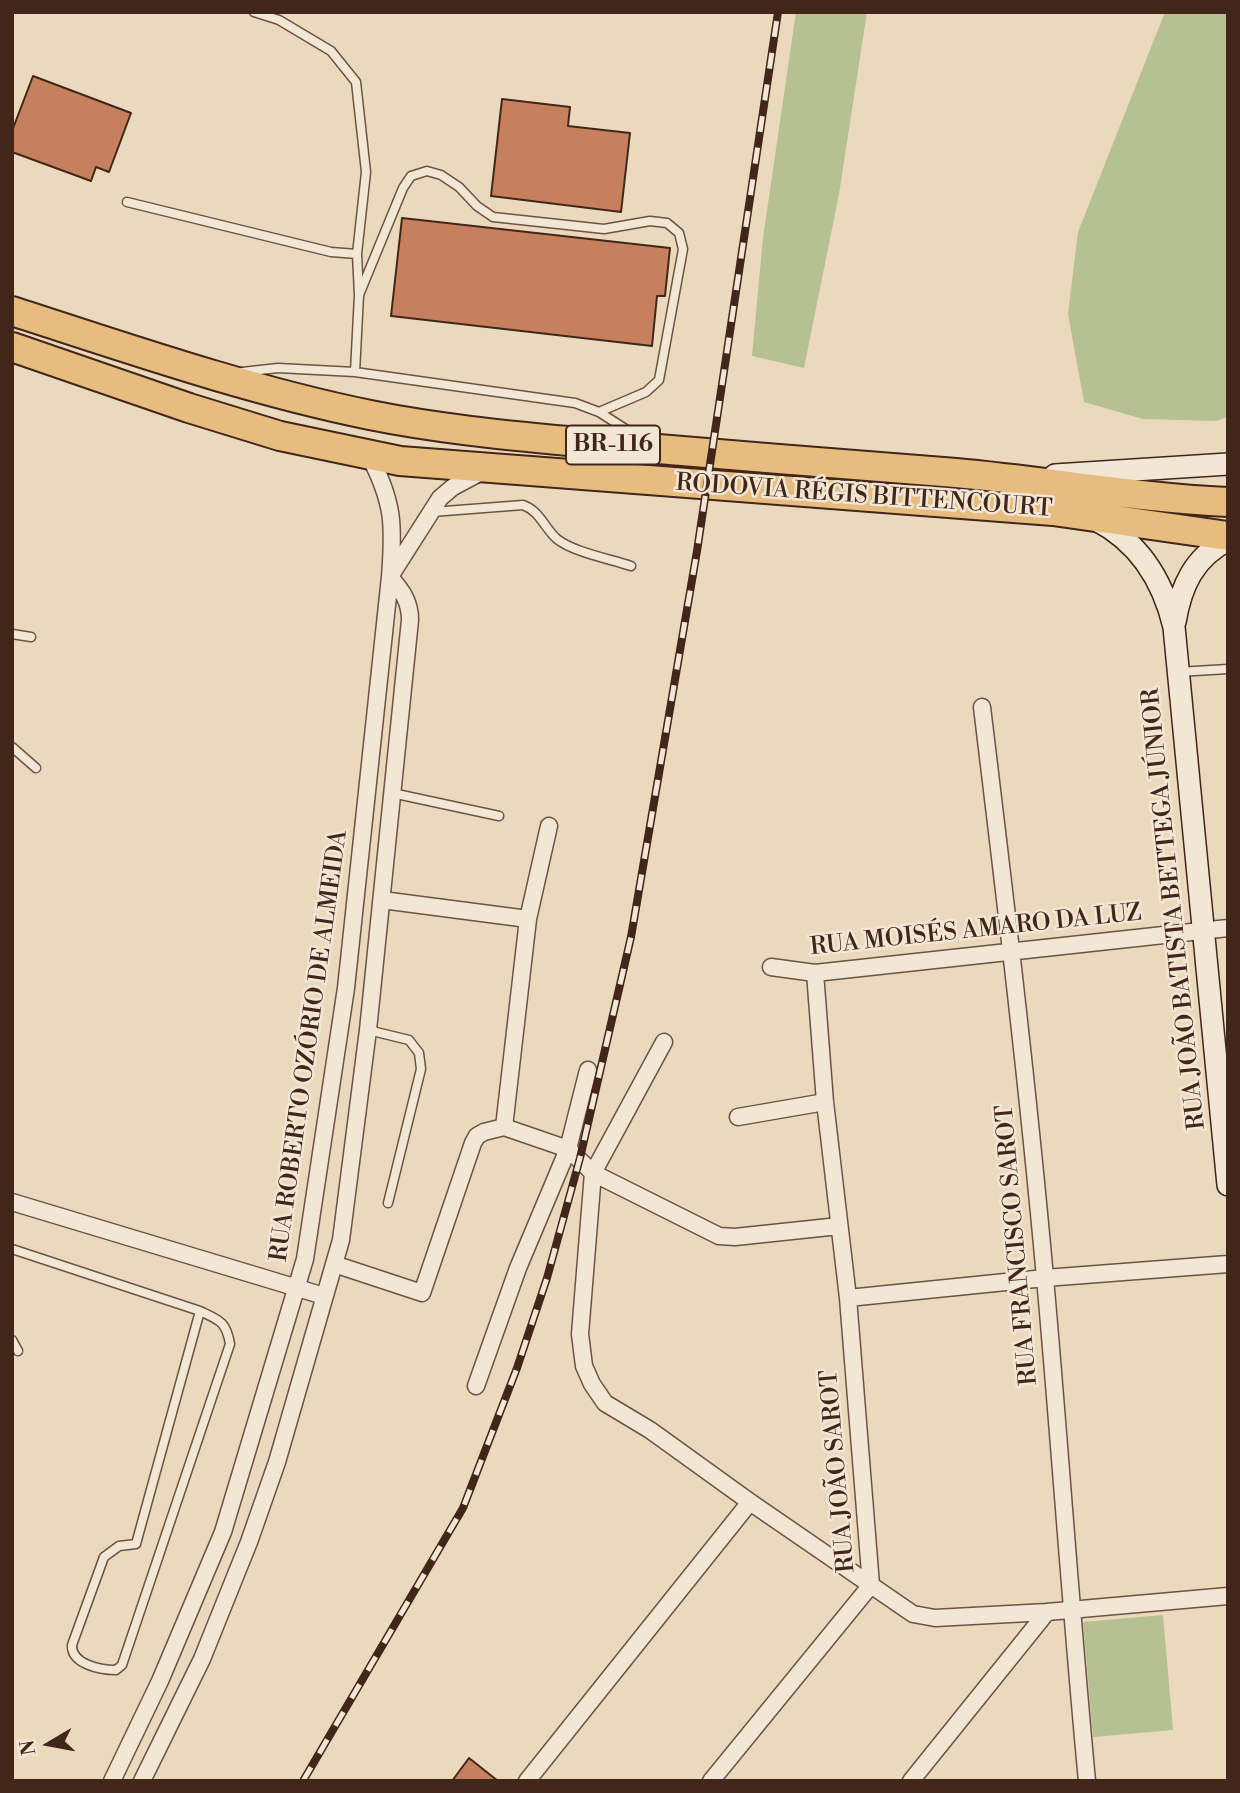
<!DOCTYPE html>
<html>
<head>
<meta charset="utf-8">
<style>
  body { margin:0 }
  #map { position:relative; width:1240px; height:1793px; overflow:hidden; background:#ebd9be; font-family:"Libre Bodoni",serif }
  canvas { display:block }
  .frame { position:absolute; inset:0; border:14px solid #42261a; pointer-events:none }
  .north { position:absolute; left:14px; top:1709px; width:70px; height:70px; -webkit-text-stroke:5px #f2e6d5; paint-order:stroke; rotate:260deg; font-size:19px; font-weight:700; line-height:28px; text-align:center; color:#42261a }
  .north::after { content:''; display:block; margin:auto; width:24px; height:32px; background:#42261a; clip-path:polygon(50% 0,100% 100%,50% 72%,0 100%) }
</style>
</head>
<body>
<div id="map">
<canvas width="1240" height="1793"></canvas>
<div class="frame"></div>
<div class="north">N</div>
</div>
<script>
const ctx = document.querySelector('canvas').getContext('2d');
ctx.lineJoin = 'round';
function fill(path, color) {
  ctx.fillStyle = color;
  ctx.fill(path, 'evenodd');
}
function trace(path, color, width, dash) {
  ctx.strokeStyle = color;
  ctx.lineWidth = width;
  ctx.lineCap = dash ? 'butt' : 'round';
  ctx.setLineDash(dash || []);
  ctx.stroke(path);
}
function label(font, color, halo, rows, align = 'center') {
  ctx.font = font + ' "Libre Bodoni",serif';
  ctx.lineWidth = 5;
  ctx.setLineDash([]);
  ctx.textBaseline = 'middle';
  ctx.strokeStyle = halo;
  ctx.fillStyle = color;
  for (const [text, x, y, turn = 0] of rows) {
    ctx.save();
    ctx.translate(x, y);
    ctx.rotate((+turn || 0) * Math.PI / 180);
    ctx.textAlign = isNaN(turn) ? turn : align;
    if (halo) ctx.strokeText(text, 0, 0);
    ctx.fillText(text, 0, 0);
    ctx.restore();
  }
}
fill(new Path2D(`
  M 796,12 L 867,12 L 839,194 L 804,368 L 752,356 L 763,238 Z
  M 1165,12 L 1228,12 L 1228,417 L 1216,421 L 1143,419 L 1084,402 L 1068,314 L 1078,232 Z
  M 1163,1615 L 1173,1730 L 1093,1737 L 1083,1622 Z`), '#b5c093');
const building = new Path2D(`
  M 33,76 L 131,113 L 109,172 L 96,167 L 91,181 L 12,152 L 12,131 Z
  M 502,99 L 570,107 L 568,126 L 630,133 L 621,212 L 491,196 Z
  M 402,218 L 670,248 L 665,296 L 657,296 L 652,346 L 391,316 Z
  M 469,1758 L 498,1781 L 452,1781 Z`);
fill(building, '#c6805e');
trace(building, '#42261a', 2);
const service = new Path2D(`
  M 254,12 L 279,20 L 331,51 L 356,82 L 366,172 L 357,254
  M 127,202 L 331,252 L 357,254 L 359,295 L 355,372
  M 359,295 L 403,188 L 411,176 L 427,171 L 441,175 L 459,187 L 477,206 L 493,217 L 604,229 L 650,221 L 667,223 L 679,233 L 683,249 L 659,380 L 646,392 L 599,412
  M 242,372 L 278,368 L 355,372 L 575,403 L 599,412 L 638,437
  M 432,512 L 523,505 C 540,511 545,529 557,539 C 573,552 610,559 631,566
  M 12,634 L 31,637
  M 1178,672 L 1228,669
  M 12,747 L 36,768
  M 392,793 L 499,816
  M 368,1030 L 409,1040 L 419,1053 L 421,1069 L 388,1203
  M 12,1249 L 200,1311 C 219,1320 226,1321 230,1344 L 122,1665 L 116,1670 C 100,1670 71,1664 72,1645 L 104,1557 L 119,1546 L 136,1544 L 200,1311
  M 12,1340 L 18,1351`);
const minor = new Path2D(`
  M 391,575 L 440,498 L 453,487 L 483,471
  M 982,707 C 1005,897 1028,1087 1045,1278 C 1060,1446 1071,1613 1087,1781
  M 382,900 L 528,919
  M 771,967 L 815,973 L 1228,928
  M 664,1042 L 593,1173 L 580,1334 L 584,1366 L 592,1384 L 605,1403 L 650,1430 L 750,1502 L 913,1614 L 935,1618 L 1047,1612 L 1228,1596
  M 738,1117 L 825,1102
  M 504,1127 L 528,919 L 549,826
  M 12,1202 L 324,1296
  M 334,1264 L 422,1293 L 473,1143 L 477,1136 L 484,1132 L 504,1127 L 568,1149 L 593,1173 L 719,1236 L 735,1237 L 839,1226
  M 848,1298 L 1045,1278 L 1228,1264
  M 476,1386 L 518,1268 L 568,1149 L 588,1070
  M 112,1781 L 160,1681 L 223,1532 L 305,1259 L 346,988 L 390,577 C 394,525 394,503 369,455
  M 142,1781 L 202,1659 L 249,1542 L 277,1462 L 341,1240 L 368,1030 L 410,620 C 410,601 402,591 390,577
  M 527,1781 L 750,1502
  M 711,1781 L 871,1585 L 848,1298 L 825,1102 L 815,973
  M 911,1781 L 1047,1612`);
const secondary = new Path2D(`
  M 1055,475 L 1228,464
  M 1096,520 C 1139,542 1163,581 1174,627 L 1228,1185
  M 1175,622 C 1181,586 1194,557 1228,540`);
const motorway = new Path2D(`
  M 12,311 C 130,349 248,390 370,415 C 449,431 529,437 610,445 C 725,455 841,464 956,473 C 1047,481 1137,498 1228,502
  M 12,347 L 189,408 L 280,436 L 400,461 L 1053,511 L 1228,536`);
trace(service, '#6c5343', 11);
trace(minor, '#6c5343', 19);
trace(secondary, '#42261a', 24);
trace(motorway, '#42261a', 32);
trace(service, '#f2e6d5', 8);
trace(minor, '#f2e6d5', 16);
trace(secondary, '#f2e6d5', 21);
trace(motorway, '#e6bc7f', 28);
const rail = new Path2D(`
  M 303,1781 L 463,1508 L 517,1368 L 547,1278 L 580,1158 L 631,937 L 697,551 L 778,12`);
trace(rail, '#42261a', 8);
trace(rail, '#f2e6d5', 5, [16]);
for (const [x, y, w] of [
  [613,445,94]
]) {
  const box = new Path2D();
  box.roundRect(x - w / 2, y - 19.5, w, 39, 5);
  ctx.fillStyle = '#f2e6d5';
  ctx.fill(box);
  trace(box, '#42261a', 2);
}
label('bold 23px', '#42261a', null, [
  ["BR-116",613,445]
]);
label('24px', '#42261a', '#f2e6d5', [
  ["RODOVIA RÉGIS BITTENCOURT",864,497,4],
  ["RUA JOÃO BATISTA BETTEGA JÚNIOR",1175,909,-96],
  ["RUA MOISÉS AMARO DA LUZ",976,931,-6],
  ["RUA ROBERTO OZÓRIO DE ALMEIDA",310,1046,-82],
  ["RUA FRANCISCO SAROT",1018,1245,-95],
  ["RUA JOÃO SAROT",839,1471,-95]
]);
</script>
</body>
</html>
